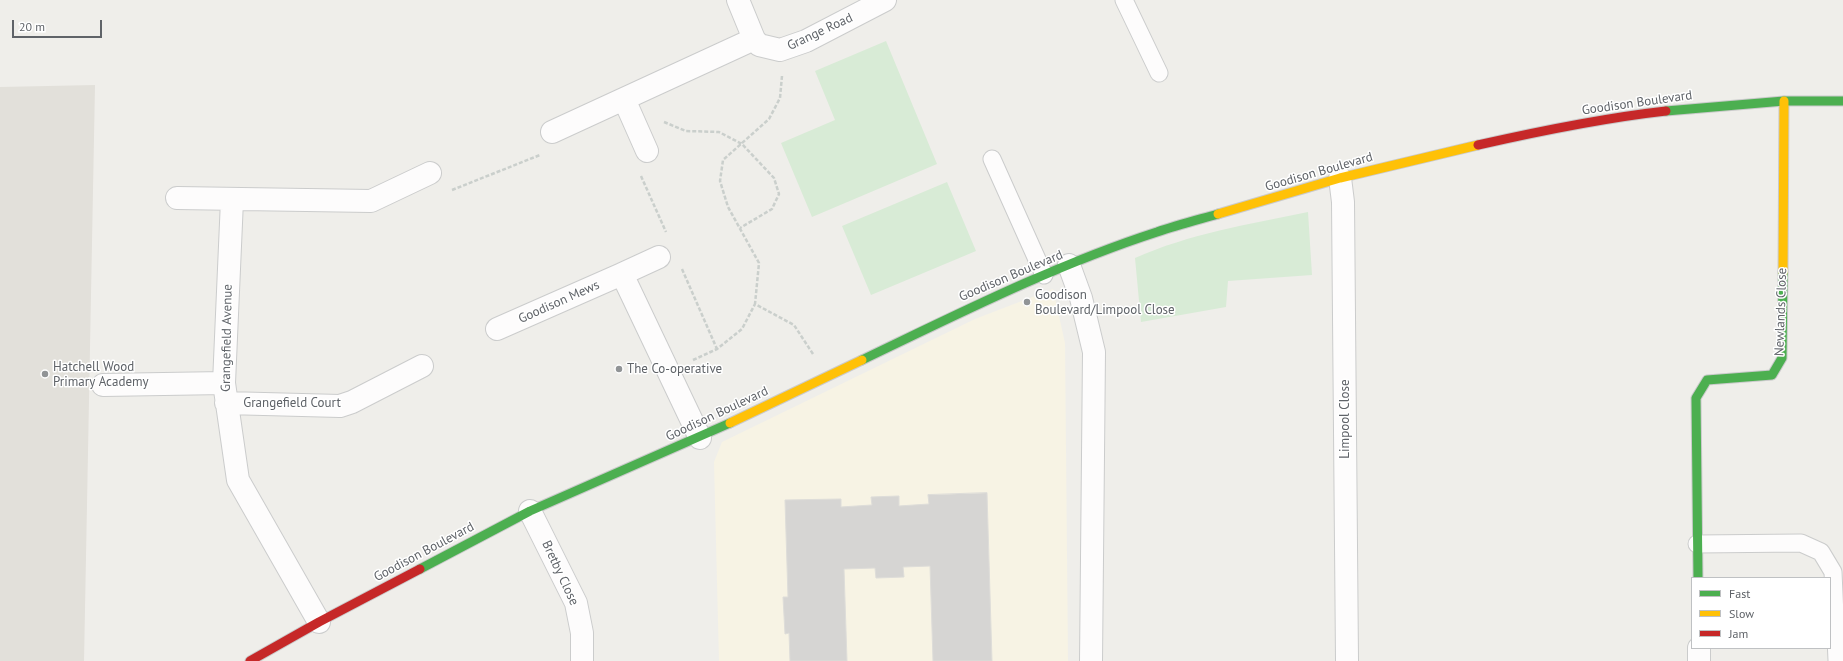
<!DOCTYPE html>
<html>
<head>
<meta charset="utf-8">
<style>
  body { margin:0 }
  #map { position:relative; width:1843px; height:661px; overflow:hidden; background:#efeeea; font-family:"PT Sans",sans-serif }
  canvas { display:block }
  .legend { position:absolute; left:1691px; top:577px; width:140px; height:72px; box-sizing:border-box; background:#fff; border:1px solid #bfc1c3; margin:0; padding:5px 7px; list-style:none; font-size:12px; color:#5f6368 }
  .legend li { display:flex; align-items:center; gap:8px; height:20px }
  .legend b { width:20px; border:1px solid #bfc1c3 }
  .scale { position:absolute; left:12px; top:20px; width:90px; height:18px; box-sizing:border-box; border:2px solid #5f6368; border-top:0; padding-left:5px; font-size:12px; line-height:14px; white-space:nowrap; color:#5f6368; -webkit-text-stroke:3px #fff; paint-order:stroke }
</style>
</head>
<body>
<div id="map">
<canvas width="1843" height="661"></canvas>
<ul class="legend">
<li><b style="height:5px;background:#4caf50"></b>Fast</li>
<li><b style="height:5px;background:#ffc107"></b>Slow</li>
<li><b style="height:5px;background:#c62828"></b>Jam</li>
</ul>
<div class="scale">20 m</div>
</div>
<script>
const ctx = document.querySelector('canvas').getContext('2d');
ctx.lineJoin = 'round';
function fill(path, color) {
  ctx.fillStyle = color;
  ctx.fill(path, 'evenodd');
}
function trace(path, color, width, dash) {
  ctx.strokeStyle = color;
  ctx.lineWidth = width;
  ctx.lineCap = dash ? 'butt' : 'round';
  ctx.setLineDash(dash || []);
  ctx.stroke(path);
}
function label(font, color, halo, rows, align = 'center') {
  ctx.font = font + ' "PT Sans",sans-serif';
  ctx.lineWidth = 3;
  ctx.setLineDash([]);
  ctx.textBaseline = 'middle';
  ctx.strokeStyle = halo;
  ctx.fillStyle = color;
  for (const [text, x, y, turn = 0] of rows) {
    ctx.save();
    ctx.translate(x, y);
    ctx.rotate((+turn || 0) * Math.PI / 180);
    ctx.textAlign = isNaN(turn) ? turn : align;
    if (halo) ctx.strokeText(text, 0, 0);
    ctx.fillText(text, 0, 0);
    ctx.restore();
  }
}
fill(new Path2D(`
  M 1053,289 L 1065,343 L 1068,661 L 719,661 L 714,462 L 722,442 L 975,319 Z`), '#f7f3e4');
fill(new Path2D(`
  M 95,85 L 84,661 L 0,661 L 0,87 Z`), '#e2e0da');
fill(new Path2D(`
  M 886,41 L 937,164 L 812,217 L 781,143 L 835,120 L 815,71 Z
  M 947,182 L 976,251 L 871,295 L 842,226 Z
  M 1308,212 L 1312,275 L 1228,281 L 1226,307 L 1141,322 L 1135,258 C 1189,234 1249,224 1308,212 Z`), '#d8ebd6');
const building = new Path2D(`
  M 987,493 L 992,661 L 933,661 L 930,566 L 903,567 L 904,577 L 876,578 L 875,568 L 844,569 L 847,661 L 790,661 L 789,633 L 785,634 L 783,597 L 788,597 L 785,500 L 841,499 L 841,507 L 872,505 L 871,497 L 899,496 L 899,506 L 929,504 L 928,495 Z`);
fill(building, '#d6d5d3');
trace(building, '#deddd9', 1);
const lane = new Path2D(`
  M 1124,0 L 1159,73
  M 992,159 L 1044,275
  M 1697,544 L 1801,543 L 1821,552 L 1833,572 L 1837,660 L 1843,659`);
const street = new Path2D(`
  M 738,0 L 754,39
  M 624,99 L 647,151
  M 552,132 L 754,39 L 759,45 L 780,50 L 806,41 L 885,0
  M 1340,178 L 1343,202 L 1347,660
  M 177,198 L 371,201 L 430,173
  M 232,200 L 224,383 L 238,480 L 319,622
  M 1069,265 L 1081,298 L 1094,352 L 1091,661
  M 622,274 L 659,257
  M 497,329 L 622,274 L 700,438
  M 103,385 L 224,383
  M 226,403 L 340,406 L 352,402 L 422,366
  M 530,511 L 576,603 L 582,633 L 582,661
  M 1699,648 L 1699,661`);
const fast = new Path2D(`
  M 1666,111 L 1784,101 L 1843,101
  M 862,360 C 958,314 1055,265 1157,232 C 1177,225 1197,220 1218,214
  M 420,569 L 530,511 L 730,423
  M 1698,578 L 1696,398 L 1707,380 L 1772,375 L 1782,358 L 1783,272`);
const slow = new Path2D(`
  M 1218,214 L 1340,178 L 1478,145
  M 1783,272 L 1784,101
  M 730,423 L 862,360`);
const jam = new Path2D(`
  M 1478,145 C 1540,131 1603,118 1666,111
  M 250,661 L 319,622 L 420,569`);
trace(lane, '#cbcccc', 19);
trace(street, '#cbcccc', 24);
trace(fast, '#cacacb', 11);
trace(slow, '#cacacb', 11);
trace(jam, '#cacacb', 11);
trace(new Path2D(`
  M 782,76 L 780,98 L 769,119 L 723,160 L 720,181 L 728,207 L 759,263 L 755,304 L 794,325 L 813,354
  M 664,122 L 686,131 L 719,132 L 742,144 L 774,178 L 779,194 L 772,209 L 740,228
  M 641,176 L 666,232
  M 452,190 L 540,155
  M 682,269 L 717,349
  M 693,360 L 717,349 L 742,329 L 755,304`), '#cacfcc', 2.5, [4, 2]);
trace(lane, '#fdfcfc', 17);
trace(street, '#fdfcfc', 22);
trace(fast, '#4caf50', 9);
trace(slow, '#ffc107', 9);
trace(jam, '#c62828', 9);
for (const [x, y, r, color] of [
  [1027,302,4,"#919496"],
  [619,369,4,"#919496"],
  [45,374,4,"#919496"]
]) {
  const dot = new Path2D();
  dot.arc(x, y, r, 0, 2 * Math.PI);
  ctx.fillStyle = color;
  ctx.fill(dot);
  trace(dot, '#fff', 1.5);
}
label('13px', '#5f6368', '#fff', [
  ["Grange Road",820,32,-25],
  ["Goodison Boulevard",1637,103,-8],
  ["Goodison Boulevard",1319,172,-16],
  ["Goodison Boulevard",1011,276,-23],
  ["Goodison Mews",559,302,-24],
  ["Newlands Close",1781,312,-88],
  ["Grangefield Avenue",227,338,-89],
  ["Grangefield Court",292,403],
  ["Goodison Boulevard",717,414,-25],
  ["Limpool Close",1345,419,-90],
  ["Goodison Boulevard",424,552,-28],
  ["Bretby Close",560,573,65]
]);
label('13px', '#5f6368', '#fff', [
  ["Goodison",1035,295],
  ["Boulevard/Limpool Close",1035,310],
  ["Hatchell Wood",53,367],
  ["Primary Academy",53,382],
  ["The Co-operative",627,369]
], 'left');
</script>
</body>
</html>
